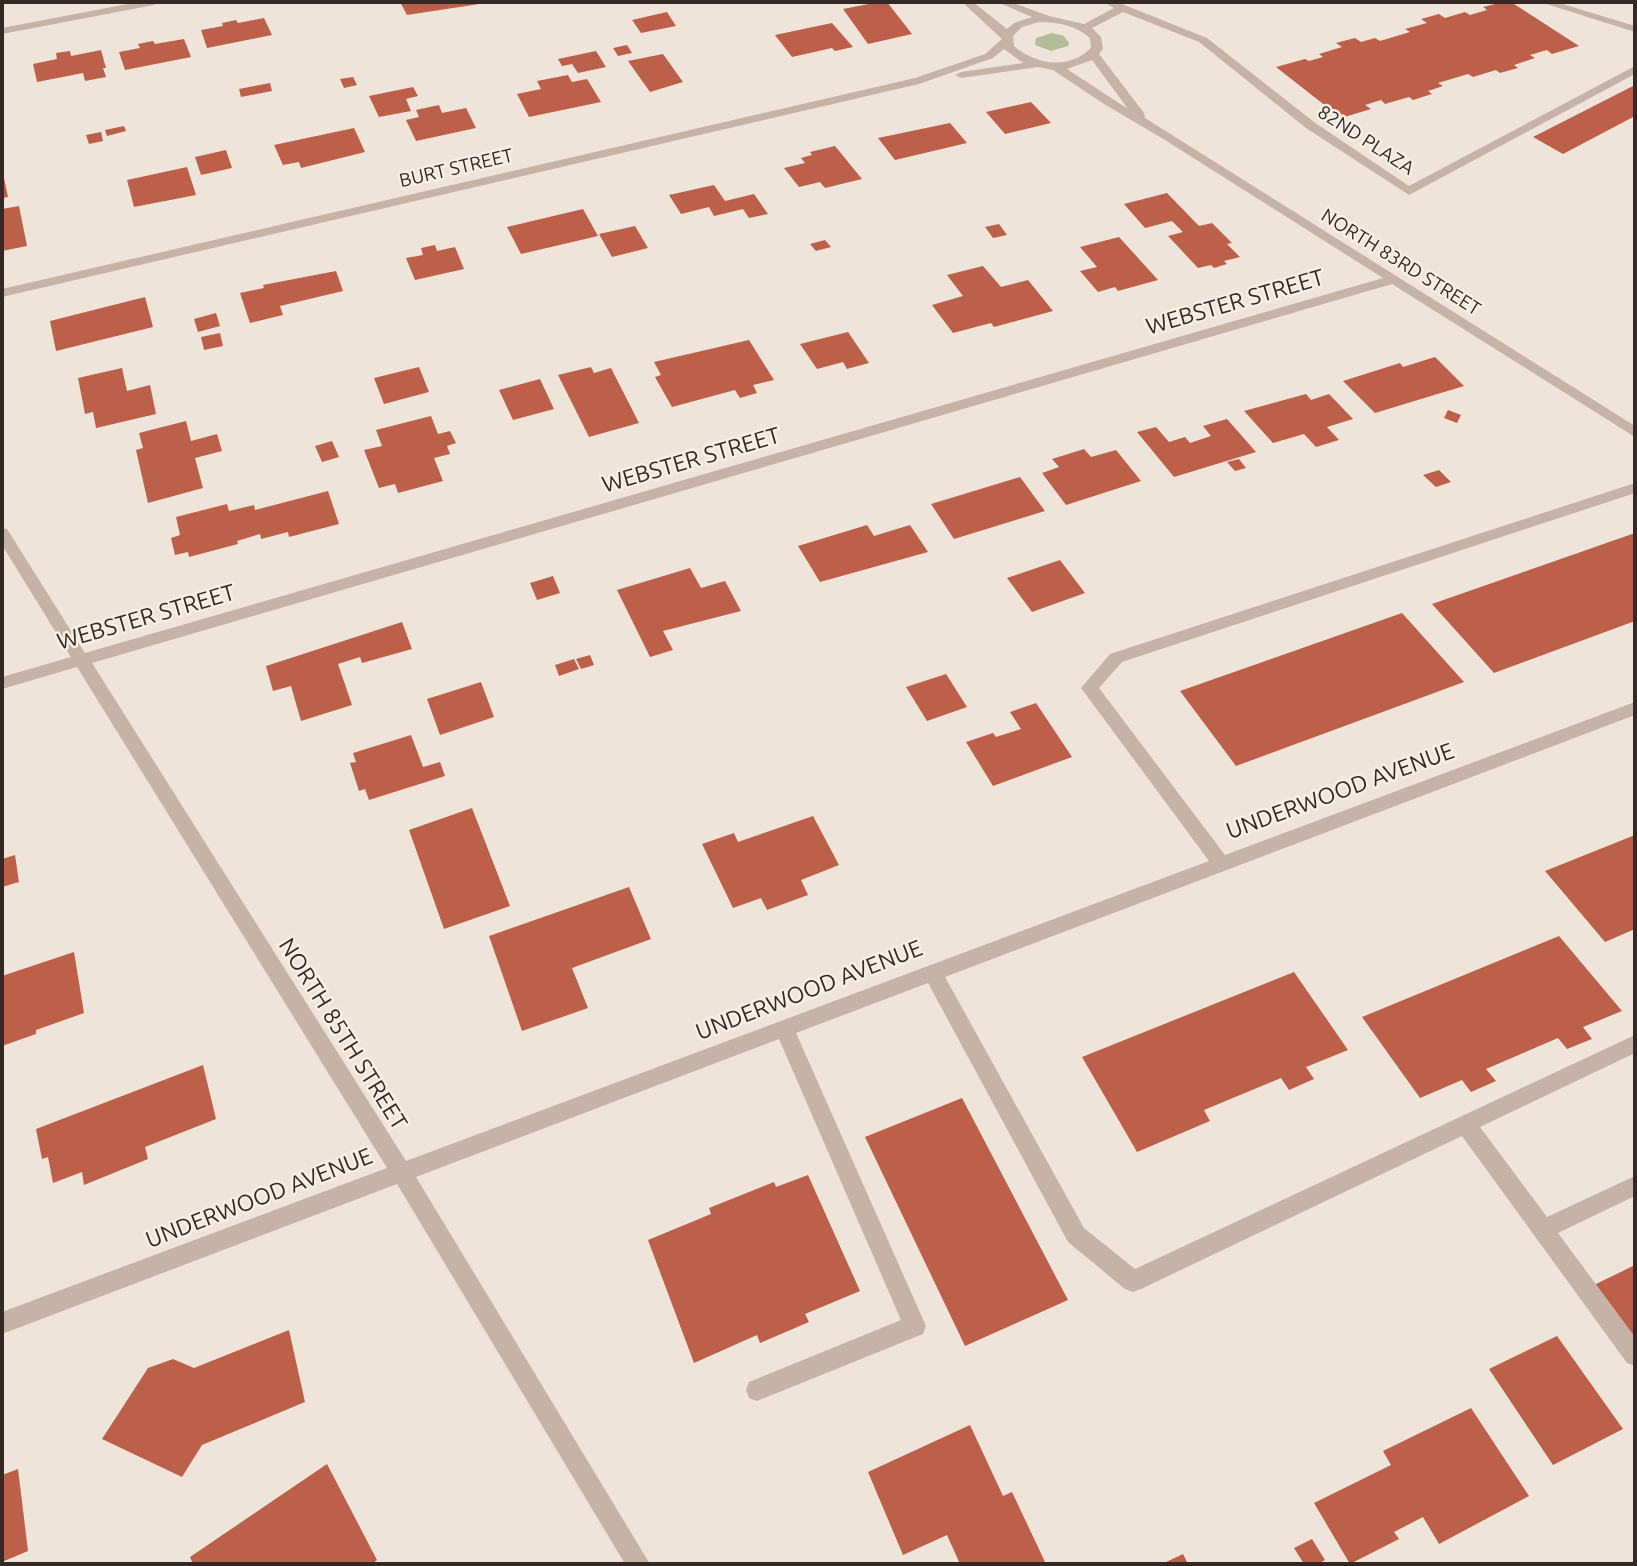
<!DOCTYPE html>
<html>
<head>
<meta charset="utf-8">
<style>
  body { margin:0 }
  #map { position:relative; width:1637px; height:1566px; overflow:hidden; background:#efe4d9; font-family:Ubuntu,sans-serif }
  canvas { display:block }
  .frame { position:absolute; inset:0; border:4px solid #332a26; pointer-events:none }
</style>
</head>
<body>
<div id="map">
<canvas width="1637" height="1566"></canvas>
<div class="frame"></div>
</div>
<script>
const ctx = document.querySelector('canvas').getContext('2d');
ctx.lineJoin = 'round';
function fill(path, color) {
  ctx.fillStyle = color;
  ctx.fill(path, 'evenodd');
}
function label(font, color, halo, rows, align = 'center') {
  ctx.font = font + ' Ubuntu,sans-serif';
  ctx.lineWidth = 5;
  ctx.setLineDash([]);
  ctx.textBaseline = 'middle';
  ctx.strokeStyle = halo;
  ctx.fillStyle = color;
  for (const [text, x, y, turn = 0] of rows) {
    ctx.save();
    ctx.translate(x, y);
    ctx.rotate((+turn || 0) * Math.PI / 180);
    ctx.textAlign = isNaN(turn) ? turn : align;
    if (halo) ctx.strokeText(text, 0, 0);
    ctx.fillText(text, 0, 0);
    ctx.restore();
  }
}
fill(new Path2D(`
  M 1052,33 L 1064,36 L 1069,43 L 1068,46 L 1051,51 L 1035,45 L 1036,38 Z`), '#b3bd9a');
fill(new Path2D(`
  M 400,2 L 485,2 L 486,3 L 407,15 Z
  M 879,2 L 887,2 L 912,34 L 868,44 L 843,9 Z
  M 1503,2 L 1511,2 L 1579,46 L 1552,54 L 1547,50 L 1530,55 L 1535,58 L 1514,65 L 1518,68 L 1500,73 L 1496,70 L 1473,77 L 1468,74 L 1438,83 L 1443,86 L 1428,91 L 1432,94 L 1413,100 L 1409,97 L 1385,104 L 1381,100 L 1365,105 L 1371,109 L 1341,118 L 1276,67 L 1305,59 L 1309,61 L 1323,57 L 1319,54 L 1342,47 L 1336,43 L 1355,38 L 1361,42 L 1375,38 L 1380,41 L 1410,32 L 1405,29 L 1427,23 L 1421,19 L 1439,14 L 1445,18 L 1465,12 L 1470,15 L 1487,10 L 1483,7 Z
  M 667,12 L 676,26 L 641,33 L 632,20 Z
  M 264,18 L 272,35 L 207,48 L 201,30 L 223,26 L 222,23 L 236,20 L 238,23 Z
  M 832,23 L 853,47 L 835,51 L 832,48 L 792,57 L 775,35 Z
  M 184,39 L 191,57 L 125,70 L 119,52 L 140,48 L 138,44 L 153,41 L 155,44 Z
  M 627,45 L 632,53 L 618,56 L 613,48 Z
  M 101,50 L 106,68 L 103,68 L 106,77 L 85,81 L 83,73 L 37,82 L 33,64 L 57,59 L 56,53 L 70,51 L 71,56 Z
  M 596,51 L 606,67 L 578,73 L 572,64 L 562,66 L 558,59 Z
  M 663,54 L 683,82 L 650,92 L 628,61 Z
  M 568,75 L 572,82 L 587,79 L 601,102 L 529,117 L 517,94 L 541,89 L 537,81 Z
  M 353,77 L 357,85 L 344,88 L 340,79 Z
  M 270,83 L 272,91 L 241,97 L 239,89 Z
  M 1635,85 L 1635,116 L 1563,154 L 1533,137 Z
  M 413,87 L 418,96 L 406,99 L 411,111 L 379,117 L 369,96 Z
  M 1031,102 L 1051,123 L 1005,134 L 986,112 Z
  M 439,105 L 442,113 L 466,108 L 476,128 L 416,141 L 406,120 L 419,117 L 416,110 Z
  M 950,123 L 967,143 L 895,160 L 878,138 Z
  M 124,126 L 126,131 L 107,136 L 105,130 Z
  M 354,128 L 365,152 L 301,168 L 299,162 L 283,165 L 274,145 Z
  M 101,132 L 103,141 L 89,144 L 86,135 Z
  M 835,146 L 862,179 L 825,188 L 820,182 L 799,187 L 784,168 L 805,163 L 801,158 L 812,155 L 810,152 Z
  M 226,150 L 232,168 L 201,175 L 195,157 Z
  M 187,167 L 196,195 L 134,207 L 127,180 Z
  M 2,169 L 8,197 L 2,198 Z
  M 714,185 L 725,201 L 754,194 L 768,214 L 749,218 L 743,209 L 714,216 L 709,207 L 681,214 L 669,195 Z
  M 1167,193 L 1199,226 L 1212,223 L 1232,243 L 1227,244 L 1240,257 L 1224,261 L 1227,264 L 1214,268 L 1211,265 L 1198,268 L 1168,236 L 1183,232 L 1172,221 L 1145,228 L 1124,204 Z
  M 19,206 L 27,246 L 2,251 L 2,209 Z
  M 583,209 L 598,236 L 521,254 L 507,227 Z
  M 999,224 L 1007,235 L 993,238 L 985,227 Z
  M 635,226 L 648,248 L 612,257 L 599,234 Z
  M 1119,237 L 1158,280 L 1118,291 L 1115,287 L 1098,292 L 1080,271 L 1097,267 L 1080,247 Z
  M 825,240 L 831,247 L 816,251 L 810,244 Z
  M 435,245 L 437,251 L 455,247 L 464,269 L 415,280 L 406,258 L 423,255 L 421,248 Z
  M 983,266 L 1001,287 L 1028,280 L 1053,311 L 994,327 L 991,323 L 953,333 L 932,305 L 963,296 L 947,275 Z
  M 336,271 L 343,291 L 280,306 L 283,315 L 250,323 L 240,293 L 264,288 L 263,285 Z
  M 145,297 L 153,327 L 56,351 L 50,321 Z
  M 216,313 L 220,326 L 198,332 L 194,319 Z
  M 848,332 L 869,363 L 847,369 L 843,362 L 817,369 L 800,344 Z
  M 220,333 L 223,346 L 204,350 L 201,337 Z
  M 749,340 L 774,380 L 753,385 L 757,393 L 740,398 L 735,390 L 672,407 L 655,377 L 661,375 L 654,362 Z
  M 1435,357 L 1464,386 L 1375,413 L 1343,381 L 1400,363 L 1403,367 Z
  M 419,367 L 429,392 L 384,404 L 374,378 Z
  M 591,367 L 594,373 L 611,368 L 639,423 L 589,437 L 558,375 Z
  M 122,368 L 127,391 L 150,385 L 156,414 L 96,428 L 93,412 L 85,414 L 78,378 Z
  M 540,379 L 554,409 L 513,420 L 499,390 Z
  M 1306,394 L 1311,400 L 1329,394 L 1353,419 L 1327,427 L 1339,440 L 1316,447 L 1304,434 L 1273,443 L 1244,411 Z
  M 1448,410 L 1461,415 L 1457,423 L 1444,418 Z
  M 431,416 L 438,434 L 450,431 L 456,443 L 447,446 L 450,454 L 434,458 L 443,481 L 398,493 L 395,484 L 379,488 L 364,450 L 382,446 L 376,430 Z
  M 1227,419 L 1256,452 L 1174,477 L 1137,432 L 1156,427 L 1169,442 L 1185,437 L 1190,443 L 1211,436 L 1203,426 Z
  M 186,421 L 191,441 L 217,434 L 222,451 L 195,458 L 203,488 L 148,503 L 136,450 L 143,448 L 139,433 Z
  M 332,441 L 339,457 L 322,462 L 315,446 Z
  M 1084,449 L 1091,457 L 1116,450 L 1141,481 L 1066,505 L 1042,473 L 1059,467 L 1052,459 Z
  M 1239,459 L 1246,468 L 1235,471 L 1227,462 Z
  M 1439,470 L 1451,482 L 1436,487 L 1423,475 Z
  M 1020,477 L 1045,511 L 954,539 L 931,504 Z
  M 328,491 L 339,524 L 289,537 L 288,532 L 261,539 L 260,534 L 237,541 L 238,544 L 189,557 L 188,552 L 175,555 L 171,538 L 180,535 L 176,517 L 227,504 L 229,511 L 254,505 L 255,510 Z
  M 867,525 L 874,536 L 910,525 L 928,552 L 820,582 L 798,546 Z
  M 1635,533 L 1635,621 L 1494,673 L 1432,604 Z
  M 1060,560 L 1085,593 L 1032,612 L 1007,578 Z
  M 690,568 L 701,588 L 725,581 L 741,611 L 663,631 L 673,650 L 650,657 L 617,590 Z
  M 553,576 L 560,593 L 537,600 L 530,583 Z
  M 1402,613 L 1464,682 L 1236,766 L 1180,691 Z
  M 402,622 L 412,649 L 362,663 L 360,657 L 338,664 L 352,705 L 301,721 L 291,686 L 273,691 L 266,666 Z
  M 590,655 L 594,665 L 581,669 L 576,659 Z
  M 574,659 L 579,669 L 559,676 L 555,665 Z
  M 946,674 L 967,707 L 927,721 L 906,687 Z
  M 481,682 L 494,717 L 440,735 L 427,699 Z
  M 1036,703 L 1072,757 L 993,786 L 966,742 L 993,733 L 996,737 L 1021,729 L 1010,712 Z
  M 411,735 L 423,767 L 440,762 L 445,776 L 369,800 L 365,789 L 359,791 L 350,763 L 356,762 L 353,753 Z
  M 472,808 L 510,906 L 444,929 L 409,830 Z
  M 813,816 L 839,865 L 801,880 L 808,895 L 767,910 L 761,898 L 733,908 L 702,844 L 734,833 L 738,842 Z
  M 1635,835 L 1635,929 L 1605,942 L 1545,871 Z
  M 15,855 L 19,882 L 2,887 L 2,859 Z
  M 629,887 L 651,939 L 572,968 L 588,1008 L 522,1031 L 489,936 Z
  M 1559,936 L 1622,1011 L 1583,1027 L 1592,1039 L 1567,1049 L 1558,1038 L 1486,1069 L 1496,1081 L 1471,1092 L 1462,1080 L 1420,1098 L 1362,1017 Z
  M 74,952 L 84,1013 L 36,1030 L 36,1034 L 2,1046 L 2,976 Z
  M 1294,972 L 1348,1050 L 1306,1067 L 1314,1079 L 1289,1090 L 1281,1078 L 1204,1110 L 1210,1121 L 1137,1152 L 1082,1057 Z
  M 203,1065 L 216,1119 L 145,1147 L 148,1159 L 84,1185 L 82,1172 L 53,1183 L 48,1157 L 42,1159 L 36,1129 Z
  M 962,1098 L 1068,1300 L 965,1346 L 865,1137 Z
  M 808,1175 L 860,1291 L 805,1314 L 809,1322 L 760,1343 L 757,1335 L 694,1363 L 648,1240 L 711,1214 L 709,1208 L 774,1182 L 776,1187 Z
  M 1635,1265 L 1635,1341 L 1594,1285 Z
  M 289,1330 L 305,1402 L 202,1445 L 182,1477 L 102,1439 L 148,1368 L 173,1359 L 194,1368 Z
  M 1557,1336 L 1623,1429 L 1553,1465 L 1489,1369 Z
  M 1471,1408 L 1529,1496 L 1439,1544 L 1423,1517 L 1394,1532 L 1399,1539 L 1350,1564 L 1314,1503 L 1391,1465 L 1383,1451 Z
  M 970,1425 L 1003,1496 L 1012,1492 L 1046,1564 L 960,1564 L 947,1535 L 903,1555 L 868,1472 Z
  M 327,1464 L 377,1560 L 372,1564 L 193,1564 L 190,1557 Z
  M 18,1469 L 28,1551 L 2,1562 L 2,1475 Z
  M 1312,1539 L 1325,1560 L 1318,1564 L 1304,1564 L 1294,1548 Z
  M 1183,1554 L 1188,1564 L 1162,1564 Z`), '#bd6049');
fill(new Path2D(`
  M 138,2 L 159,2 L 154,5 L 2,34 L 2,28 Z
  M 962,2 L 973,2 L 1007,29 L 1014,23 L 1032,17 L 997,2 L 1011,2 L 1049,16 L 1084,24 L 1114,8 L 1103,2 L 1117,2 L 1207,38 L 1314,122 L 1409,186 L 1635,66 L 1635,74 L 1409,195 L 1306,128 L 1199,42 L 1123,12 L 1092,28 L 1101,37 L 1103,49 L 1099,54 L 1144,113 L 1145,118 L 1635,426 L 1635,437 L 1392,284 L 92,663 L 406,1161 L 1209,861 L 1081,688 L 1110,654 L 1635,483 L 1635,493 L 1122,662 L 1099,688 L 1225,855 L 1635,702 L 1635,715 L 945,977 L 1084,1228 L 1135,1269 L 1635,1035 L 1635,1053 L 1480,1127 L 1547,1217 L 1635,1176 L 1635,1196 L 1558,1233 L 1635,1337 L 1635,1366 L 1627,1363 L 1462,1136 L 1141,1289 L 1133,1292 L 1125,1289 L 1068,1242 L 928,983 L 796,1033 L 926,1326 L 923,1334 L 757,1401 L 749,1398 L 746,1390 L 749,1382 L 901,1320 L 779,1039 L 416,1177 L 650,1564 L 625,1564 L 397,1184 L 2,1334 L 2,1312 L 387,1168 L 77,667 L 2,689 L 2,677 L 71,657 L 2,545 L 2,528 L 7,529 L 85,653 L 1383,278 L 1165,140 L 1104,104 L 1053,70 L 1038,67 L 961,78 L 955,75 L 961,72 L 1023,63 L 1004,49 L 993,58 L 919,84 L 2,297 L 2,289 L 915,78 L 985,54 L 1002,39 ZM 1039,22 C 1058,22 1075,25 1090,38 L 1091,48 C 1069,70 1036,65 1014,46 L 1013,36 L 1022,27 ZM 1092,60 L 1128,109 L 1067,69 Z
  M 1540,2 L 1556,2 L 1635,26 L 1635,32 Z`), '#c6b3a6');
label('19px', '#332a26', '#f7eee5', [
  ["82ND PLAZA",1366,140,33],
  ["BURT STREET",456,168,-13],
  ["NORTH 83RD STREET",1401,262,32]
]);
label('23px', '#332a26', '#f7eee5', [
  ["WEBSTER STREET",1235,302,-16],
  ["WEBSTER STREET",691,460,-16],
  ["WEBSTER STREET",146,617,-16],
  ["UNDERWOOD AVENUE",1340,791,-20],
  ["UNDERWOOD AVENUE",809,990,-21],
  ["NORTH 85TH STREET",343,1034,58],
  ["UNDERWOOD AVENUE",259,1198,-21]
]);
</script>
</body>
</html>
